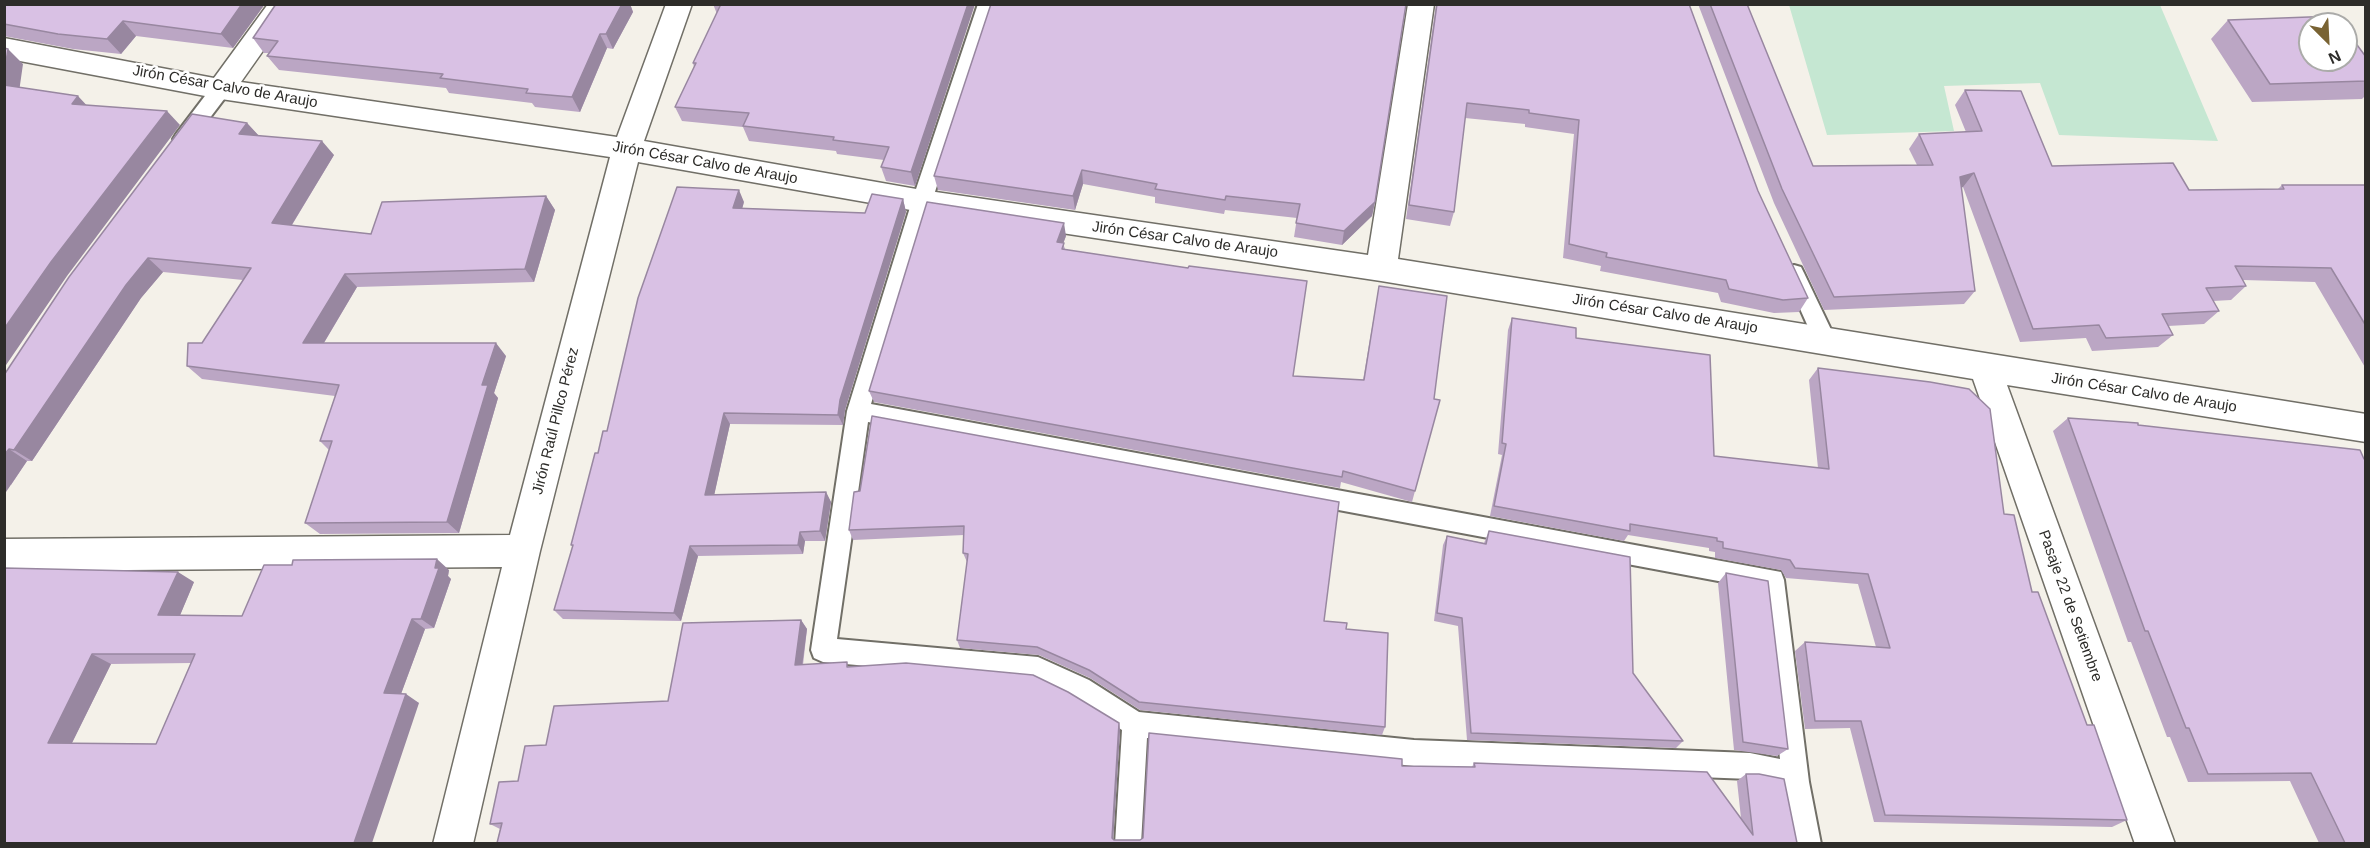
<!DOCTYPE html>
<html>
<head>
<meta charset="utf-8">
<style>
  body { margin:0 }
  #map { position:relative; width:2370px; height:848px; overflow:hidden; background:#f4f1e9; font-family:Arial,sans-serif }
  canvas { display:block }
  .frame { position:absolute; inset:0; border:6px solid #2d2c29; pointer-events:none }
  .north { position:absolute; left:2298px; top:12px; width:60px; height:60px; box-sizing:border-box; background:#fff; border:2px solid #ababa9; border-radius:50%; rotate:156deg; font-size:16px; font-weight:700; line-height:24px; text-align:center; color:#2d2c29 }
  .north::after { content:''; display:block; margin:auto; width:21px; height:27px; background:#796333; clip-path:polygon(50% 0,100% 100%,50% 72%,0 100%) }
</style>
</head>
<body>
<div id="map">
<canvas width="2370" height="848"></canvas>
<div class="frame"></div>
<div class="north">N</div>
</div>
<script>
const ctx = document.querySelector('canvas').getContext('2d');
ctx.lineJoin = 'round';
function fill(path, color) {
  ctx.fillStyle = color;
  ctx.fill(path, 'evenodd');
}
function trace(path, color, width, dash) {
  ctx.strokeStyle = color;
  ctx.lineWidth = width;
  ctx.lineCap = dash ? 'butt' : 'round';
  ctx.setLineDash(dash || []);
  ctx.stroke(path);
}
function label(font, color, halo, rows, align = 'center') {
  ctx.font = font + ' Arial,sans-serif';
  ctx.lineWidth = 5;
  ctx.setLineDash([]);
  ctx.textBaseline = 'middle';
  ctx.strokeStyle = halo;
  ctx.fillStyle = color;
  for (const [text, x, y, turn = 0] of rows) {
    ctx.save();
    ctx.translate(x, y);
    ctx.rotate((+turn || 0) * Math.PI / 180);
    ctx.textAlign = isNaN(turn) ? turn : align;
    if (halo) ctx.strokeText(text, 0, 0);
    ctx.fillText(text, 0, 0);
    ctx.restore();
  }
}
fill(new Path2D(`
  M 1789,5 L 2160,5 L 2218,141 L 2059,135 L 2040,83 L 1944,86 L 1954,131 L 1827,135 Z`), '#c5e7d2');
const lane = new Path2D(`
  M 978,4 L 996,4 L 932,201 L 871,404 L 1781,572 L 1784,580 L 1809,782 L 1821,844 L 1794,844 L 1784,790 L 1772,782 L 1750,779 L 1414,766 L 1147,738 L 1141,844 L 1115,844 L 1122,730 L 1071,698 L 1036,681 L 823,662 L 814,658 L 811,650 L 847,411 L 912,201 ZM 868,422 L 1761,589 L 1780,759 L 1750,753 L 1414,740 L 1139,712 L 1089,680 L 1038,657 L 837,639 Z
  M 221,82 L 228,84 L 231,89 L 228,94 L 190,144 L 183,146 L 176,144 L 173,139 L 176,134 L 214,84 Z
  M 1794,265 L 1801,267 L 1804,273 L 1836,340 L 1833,346 L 1825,349 L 1817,346 L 1814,340 L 1784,273 L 1787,267 Z`);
const street = new Path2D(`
  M 268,4 L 296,4 L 241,82 L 617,137 L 666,4 L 692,4 L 644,141 L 922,190 L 1368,255 L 1408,4 L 1434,4 L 1398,259 L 2366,414 L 2366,442 L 2007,385 L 2175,844 L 2135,844 L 1973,379 L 1381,281 L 922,212 L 638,162 L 540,551 L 473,844 L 433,844 L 502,567 L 4,571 L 4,539 L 510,535 L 610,157 L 221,99 L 4,58 L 4,38 L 214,78 Z`);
trace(lane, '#716f67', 4);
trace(street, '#716f67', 3);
fill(lane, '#fff');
fill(street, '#fff');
fill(new Path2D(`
  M 4,4 L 265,4 L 233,48 L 136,36 L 121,54 L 73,49 L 4,36 Z
  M 276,4 L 630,4 L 633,12 L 613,49 L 607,48 L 580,112 L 535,107 L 532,103 L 449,93 L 446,88 L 279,70 L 267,56 L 269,53 L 264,53 L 253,38 Z
  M 713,4 L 975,4 L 915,186 L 886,181 L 881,167 L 884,160 L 837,154 L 836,151 L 749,141 L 743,127 L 682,121 L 675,107 L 694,67 L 693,63 L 717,14 Z
  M 991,4 L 1375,202 L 1372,216 L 1342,245 L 1294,237 L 1297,218 L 1225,210 L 1224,214 L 1155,203 L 1155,197 L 1083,184 L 1075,210 L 938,190 L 934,176 Z
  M 1436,4 L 1689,4 L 1758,191 L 1808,298 L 1799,312 L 1774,313 L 1721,302 L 1718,293 L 1600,271 L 1601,266 L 1563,258 L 1574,134 L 1525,127 L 1525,124 L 1465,118 L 1454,212 L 1450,226 L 1406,219 Z
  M 1698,4 L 1747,4 L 1813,166 L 1917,165 L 1909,149 L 1919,134 L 1966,132 L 1955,105 L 1965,90 L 2052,166 L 2189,190 L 2278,189 L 2282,185 L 2366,185 L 2366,369 L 2315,282 L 2243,280 L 2246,286 L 2231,300 L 2213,301 L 2219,311 L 2204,324 L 2168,326 L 2173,335 L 2158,347 L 2092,351 L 2086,338 L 2020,342 L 1963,187 L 1961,188 L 1975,291 L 1964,304 L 1824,310 L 1774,203 Z
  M 2228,20 L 2366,57 L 2366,95 L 2362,99 L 2252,102 L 2211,39 Z
  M 247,123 L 258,135 L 334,155 L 292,225 L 371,234 L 546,196 L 555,210 L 534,282 L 357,287 L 324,343 L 506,356 L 494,393 L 498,398 L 459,533 L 320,534 L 305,523 L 329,450 L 320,441 L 335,396 L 202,379 L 187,366 L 243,280 L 163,272 L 141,298 L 32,461 L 27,461 L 11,485 L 4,375 Z
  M 903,199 L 906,212 L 845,410 L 843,425 L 730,424 L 714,495 L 826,492 L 831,502 L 825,541 L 805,541 L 803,554 L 698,556 L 681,621 L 563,619 L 554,610 L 573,547 L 571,545 L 598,453 L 744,202 L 742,208 L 865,213 Z
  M 1066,236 L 1063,243 L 1065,249 L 1293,376 L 1363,380 L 1379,286 L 1434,399 L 1415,491 L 1412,502 L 1341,482 L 1340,488 L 874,402 L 869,391 Z
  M 1512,318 L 1576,338 L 1714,456 L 1818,468 L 1809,380 L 1818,368 L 2004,514 L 2032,592 L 2087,725 L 2127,820 L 2112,827 L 1874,822 L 1850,728 L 1805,729 L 1795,651 L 1805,642 L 1876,647 L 1858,584 L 1786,578 L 1781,570 L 1715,558 L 1715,552 L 1709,551 L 1709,548 L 1628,535 L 1624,541 L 1490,516 L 1502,455 L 1498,454 L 1508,330 Z
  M 2068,418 L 2138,425 L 2366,843 L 2319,843 L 2290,781 L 2188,782 L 2170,737 L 2167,737 L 2131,642 L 2128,642 L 2053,431 Z
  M 854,492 L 1324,621 L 1346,629 L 1385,727 L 1382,735 L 1140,710 L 1090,678 L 1039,655 L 960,648 L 957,640 L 967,562 L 963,553 L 964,535 L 853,540 L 849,530 Z
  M 1489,531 L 1633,673 L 1683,741 L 1676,748 L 1467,740 L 1458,626 L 1434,621 L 1443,545 L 1447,536 L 1484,543 Z
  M 4,568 L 194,582 L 180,615 L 242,616 L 449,570 L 448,576 L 451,579 L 434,628 L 425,629 L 401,694 L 419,703 L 4,843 ZM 191,663 L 156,744 L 72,743 L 111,664 Z
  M 1726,573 L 1788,749 L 1777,756 L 1734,750 L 1718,583 Z
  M 801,620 L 807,629 L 803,665 L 850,667 L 1119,723 L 1120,731 L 1113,839 L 1114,840 L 1140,840 L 1402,766 L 1472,767 L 1474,763 L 1741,818 L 1737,781 L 1746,774 L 1797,843 L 497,843 L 500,829 L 490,824 L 518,781 L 546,745 L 668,701 Z`), '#bba6c4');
fill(new Path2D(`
  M 242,4 L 265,4 L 233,48 L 221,34 Z
  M 622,4 L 630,4 L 633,12 L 613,49 L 606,34 Z
  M 968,4 L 975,4 L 915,186 L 911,172 Z
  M 123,21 L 136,36 L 121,54 L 107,39 Z
  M 600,34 L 607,48 L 580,112 L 572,97 Z
  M 8,49 L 23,64 L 18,99 L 4,86 L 4,74 Z
  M 78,96 L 92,111 L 72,104 Z
  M 167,111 L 180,125 L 67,276 L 4,368 L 4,329 L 51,262 Z
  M 247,123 L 260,137 L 239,134 Z
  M 322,141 L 334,155 L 285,236 L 272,223 Z
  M 1082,170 L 1083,184 L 1075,210 L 1073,196 Z
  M 1974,173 L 1963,187 L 1949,191 L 1960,177 Z
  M 739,190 L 744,202 L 739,220 L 733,208 Z
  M 546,196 L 555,210 L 534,282 L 525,269 Z
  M 903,199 L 906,212 L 845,410 L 843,425 L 838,415 L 840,400 Z
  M 1375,202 L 1372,216 L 1342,245 L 1344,231 Z
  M 1064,223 L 1066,236 L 1059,255 L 1057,242 Z
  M 148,258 L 163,272 L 141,298 L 32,461 L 14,450 L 126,285 Z
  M 345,274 L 357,287 L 316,356 L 303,343 Z
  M 496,343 L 506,356 L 494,393 L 498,398 L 459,533 L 447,522 L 482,385 Z
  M 724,413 L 730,424 L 712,505 L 705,495 Z
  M 9,449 L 27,461 L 4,495 L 4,455 Z
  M 826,492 L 831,502 L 825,541 L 820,531 Z
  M 800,532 L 805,541 L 803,554 L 798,545 Z
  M 690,546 L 698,556 L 681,621 L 674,613 Z
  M 437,559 L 449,570 L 448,576 L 451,579 L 434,628 L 421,619 Z
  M 178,572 L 194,582 L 176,625 L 158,615 Z
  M 412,619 L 425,629 L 398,702 L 384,693 Z
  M 801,620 L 807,629 L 801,674 L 795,665 Z
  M 92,654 L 111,664 L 68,751 L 48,743 Z
  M 406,694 L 419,703 L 372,843 L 354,843 Z
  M 1119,723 L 1120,731 L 1113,843 L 1112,838 Z`), '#9887a0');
const building = new Path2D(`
  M 4,4 L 242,4 L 221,34 L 123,21 L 107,39 L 58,34 L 4,24 Z
  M 276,4 L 622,4 L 606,34 L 600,34 L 572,97 L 526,93 L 528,89 L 440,78 L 443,74 L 267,56 L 278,41 L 253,38 Z
  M 721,4 L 968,4 L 911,172 L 881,167 L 889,147 L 833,140 L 834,137 L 743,126 L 749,113 L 675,107 L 696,63 L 693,63 Z
  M 991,4 L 1406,4 L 1375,202 L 1344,231 L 1296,223 L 1300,204 L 1226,196 L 1225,200 L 1155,189 L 1157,184 L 1082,170 L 1073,196 L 934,176 Z
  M 1437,4 L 1689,4 L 1758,191 L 1808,298 L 1783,300 L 1729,289 L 1726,280 L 1606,257 L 1607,253 L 1569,244 L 1579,120 L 1529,113 L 1529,110 L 1467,103 L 1454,212 L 1409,205 Z
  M 1710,4 L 1747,4 L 1813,166 L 1933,165 L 1919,134 L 1982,131 L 1965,90 L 2021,91 L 2052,166 L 2173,163 L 2189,190 L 2284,189 L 2282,185 L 2366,185 L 2366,326 L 2331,268 L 2235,266 L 2246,286 L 2206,288 L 2219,311 L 2162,314 L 2173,335 L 2106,338 L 2099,325 L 2033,329 L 1974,173 L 1960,177 L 1975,291 L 1834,297 L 1782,189 Z
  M 2336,16 L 2342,24 L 2310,24 L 2310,60 L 2346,60 L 2346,30 L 2366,57 L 2366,81 L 2270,84 L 2228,20 Z
  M 4,48 L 8,49 L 4,74 Z
  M 4,85 L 78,96 L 72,104 L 167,111 L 51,262 L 4,329 Z
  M 192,114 L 247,123 L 239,134 L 322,141 L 272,223 L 371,234 L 382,202 L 546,196 L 525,269 L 345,274 L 303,343 L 496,343 L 482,385 L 488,385 L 447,522 L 305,523 L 332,441 L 320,441 L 339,385 L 187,366 L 188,343 L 202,343 L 251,268 L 148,258 L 126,285 L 14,450 L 9,449 L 4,455 L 4,375 L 69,277 Z
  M 677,187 L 739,190 L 733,208 L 865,213 L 872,194 L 903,199 L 840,400 L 838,415 L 724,413 L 705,495 L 826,492 L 820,531 L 800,532 L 798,545 L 690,546 L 674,613 L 554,610 L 573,545 L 571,545 L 595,453 L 598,453 L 603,431 L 607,431 L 638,298 Z
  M 927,202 L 1064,223 L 1057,242 L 1064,243 L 1062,249 L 1188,268 L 1189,266 L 1307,281 L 1293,376 L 1364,380 L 1379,286 L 1447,296 L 1434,399 L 1440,400 L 1415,491 L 1343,471 L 1342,477 L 869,391 Z
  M 1512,318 L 1576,328 L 1576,338 L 1710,355 L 1714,456 L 1829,469 L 1818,368 L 1930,382 L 1969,389 L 1990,409 L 2004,514 L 2014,515 L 2032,592 L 2038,592 L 2087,725 L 2094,725 L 2127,820 L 1885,815 L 1861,721 L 1815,721 L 1805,642 L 1890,648 L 1868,574 L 1795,568 L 1790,560 L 1723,548 L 1723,542 L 1717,541 L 1717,538 L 1630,524 L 1630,531 L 1494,506 L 1506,444 L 1502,443 Z
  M 872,416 L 1339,502 L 1324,621 L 1347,623 L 1346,629 L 1388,633 L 1385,727 L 1139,702 L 1089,670 L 1037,647 L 957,640 L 968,554 L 963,553 L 964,526 L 849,530 L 854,492 L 860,491 Z
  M 2068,418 L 2138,423 L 2138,425 L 2360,450 L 2364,459 L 2366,459 L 2366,843 L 2345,843 L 2311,773 L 2208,774 L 2189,728 L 2186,728 L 2148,631 L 2145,631 Z
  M 1489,531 L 1630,557 L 1633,673 L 1683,741 L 1471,733 L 1462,618 L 1437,613 L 1447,536 L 1486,544 Z
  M 437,559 L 435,568 L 439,568 L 421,619 L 412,619 L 384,693 L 406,694 L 354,843 L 4,843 L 4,568 L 178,572 L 158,615 L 242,616 L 264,565 L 292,565 L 293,560 ZM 92,654 L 195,654 L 156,744 L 48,743 Z
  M 1726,573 L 1768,581 L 1788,749 L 1743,742 Z
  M 801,620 L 795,665 L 847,662 L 847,667 L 906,663 L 1033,675 L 1068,692 L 1119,723 L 1112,838 L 1114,840 L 1140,840 L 1143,838 L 1149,733 L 1402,759 L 1402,766 L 1475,767 L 1474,763 L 1707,772 L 1753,835 L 1746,774 L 1759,774 L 1784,779 L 1797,843 L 497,843 L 502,823 L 490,824 L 499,782 L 518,781 L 525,746 L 546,745 L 554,706 L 668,701 L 683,623 Z`);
fill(building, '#d9c1e4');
trace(building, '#9887a0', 1.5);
label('15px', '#2d2c29', '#fff', [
  ["Jirón César Calvo de Araujo",225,87,10],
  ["Jirón César Calvo de Araujo",705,163,10],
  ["Jirón César Calvo de Araujo",1185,240,8],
  ["Jirón César Calvo de Araujo",1665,314,9],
  ["Jirón César Calvo de Araujo",2144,393,9],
  ["Jirón Raúl Pillco Pérez",556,421,-76],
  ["Pasaje 22 de Setiembre",2070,606,70]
]);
</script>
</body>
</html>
